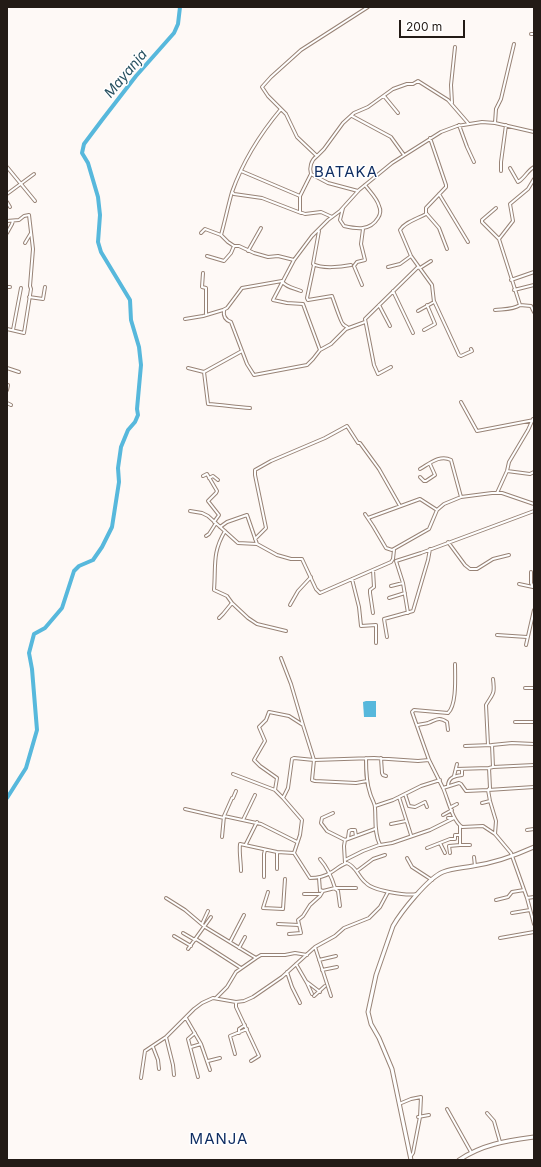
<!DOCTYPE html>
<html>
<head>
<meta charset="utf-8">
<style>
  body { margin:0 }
  #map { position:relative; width:541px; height:1167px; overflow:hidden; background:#fef9f6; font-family:Inter,sans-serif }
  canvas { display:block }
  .frame { position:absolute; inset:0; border:8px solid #231b16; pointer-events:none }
  .scale { position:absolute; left:399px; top:20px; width:66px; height:18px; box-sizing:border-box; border:2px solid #231b16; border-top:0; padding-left:5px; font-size:12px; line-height:14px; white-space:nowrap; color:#231b16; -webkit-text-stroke:3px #fff; paint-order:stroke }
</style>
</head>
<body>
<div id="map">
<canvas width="541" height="1167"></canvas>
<div class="frame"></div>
<div class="scale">200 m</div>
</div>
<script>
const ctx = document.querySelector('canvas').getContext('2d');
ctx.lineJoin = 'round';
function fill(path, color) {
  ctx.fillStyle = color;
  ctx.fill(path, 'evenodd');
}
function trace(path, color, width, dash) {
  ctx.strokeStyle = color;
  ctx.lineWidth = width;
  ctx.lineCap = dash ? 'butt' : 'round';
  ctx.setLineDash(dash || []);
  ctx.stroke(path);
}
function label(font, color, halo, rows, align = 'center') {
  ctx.font = font + ' Inter,sans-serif';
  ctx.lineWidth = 3;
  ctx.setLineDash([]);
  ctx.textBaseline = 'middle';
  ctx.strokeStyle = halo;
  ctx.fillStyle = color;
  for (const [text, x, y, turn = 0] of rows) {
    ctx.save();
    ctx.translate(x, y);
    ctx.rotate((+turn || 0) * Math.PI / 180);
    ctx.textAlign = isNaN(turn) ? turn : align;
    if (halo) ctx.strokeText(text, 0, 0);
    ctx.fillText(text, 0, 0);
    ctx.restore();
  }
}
fill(new Path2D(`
  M 366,701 L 376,701 L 376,717 L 364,717 L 363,702 Z`), '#57b8dc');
trace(new Path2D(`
  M 7,798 L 26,768 L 37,730 L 32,669 L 29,653 L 34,634 L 45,628 L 62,608 L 74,571 L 79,566 L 93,560 L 102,547 L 112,527 L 119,482 L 118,468 L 121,447 L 128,430 L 135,422 L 138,415 L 137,409 L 141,365 L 139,347 L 131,320 L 130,300 L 101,252 L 98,242 L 100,215 L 98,197 L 88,163 L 82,153 L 84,144 L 102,120 L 136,76 L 174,33 L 178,24 L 180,7`), '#57b8dc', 4);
const minor = new Path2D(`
  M 531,34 L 534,34
  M 384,96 L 398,113
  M 452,103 L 451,85 L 455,47
  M 352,116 L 391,137 L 404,155
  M 495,123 L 496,109 L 501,99 L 514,44
  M 459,125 L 467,147 L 474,162
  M 430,138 L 446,185 L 446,187 L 426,208 L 426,213 L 439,228 L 447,249
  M 317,156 L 324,149 L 343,123 L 354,113 L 368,107 L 393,89 L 407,84 L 413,84 L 418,81 L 448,100 L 468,123
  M 7,167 L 35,201
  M 510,168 L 518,182 C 525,178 527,171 534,167
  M 241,171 L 300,196
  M 501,171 L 501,162 L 506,125
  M 311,174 L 300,196 L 300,212 L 305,214 L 321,212 L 332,217
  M 358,191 L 328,183 L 311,174 C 309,168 311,160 317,156 L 297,137 L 286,114 L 268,96 L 262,87 L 271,77 L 301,50 L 368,7
  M 232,192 L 234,194 L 262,198 L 301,213
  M 7,194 L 34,174
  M 439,194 L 468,242
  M 7,202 L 10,207
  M 343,208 L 340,220 L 344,226 C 357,229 370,231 378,218 C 380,215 381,210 379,206 C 377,198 370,192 365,185
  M 496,208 L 482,220 L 482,222 L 499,239
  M 7,221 L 19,220 L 24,216 L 29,215 L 33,249 L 30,286 L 31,289 L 24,333 L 7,329
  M 319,231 L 313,264 C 322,269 341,267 351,265
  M 7,233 L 12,224 L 13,221
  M 201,233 L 205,229 L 221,235 L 228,242 L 234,246 L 239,246 L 254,253 L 268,257 L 278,256 L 294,260 L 312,236 L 328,220 L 340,211 L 359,190 L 392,163 L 441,132 L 457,126 L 482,122 L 495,123 L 534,132
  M 221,235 C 225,221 228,206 232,192 C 243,161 260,134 281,109
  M 25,243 L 31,233
  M 248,251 L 261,228
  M 207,256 L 224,261 L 231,253 L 234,246
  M 294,260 L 273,300 L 287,303 L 303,304 L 320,350 L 331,344 L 346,329 L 365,322
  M 314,265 L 307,298 L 308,300 L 332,296 C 334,301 341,323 343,324 C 344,326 347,326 348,328
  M 388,267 L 400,264 L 411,256
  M 203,273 L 202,287 L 206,288 L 206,314
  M 511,280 L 534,272
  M 362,285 L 354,266 L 357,262 L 365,260 L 361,244 L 363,229
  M 7,287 L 10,287
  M 514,290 L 534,285
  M 393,291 L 413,333
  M 29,297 L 43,299 L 45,287
  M 434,301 L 459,355 L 461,356 L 472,351 L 471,349
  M 379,305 L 390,326
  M 520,305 L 531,306 L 534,312
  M 224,310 C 223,316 225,320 231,322 L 247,364 L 254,375 L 307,365 L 313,359 L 320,350
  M 495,310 C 503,309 513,310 520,305 L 499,239 L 513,221 L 510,204 L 528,189 L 534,179
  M 418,311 L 434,302 L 432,285 L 411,256 L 400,230 C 405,222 417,219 426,214
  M 185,319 L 203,316 L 223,310 L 227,308 L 242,288 L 282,281 C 285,287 294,288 301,291
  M 13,330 L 21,288
  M 424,330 L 435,324 L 427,305
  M 242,351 L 204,372 L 208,404 C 222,405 236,407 250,408
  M 391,367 L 378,374 L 374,365 L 365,319 L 418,267 L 420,268 L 431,261
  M 7,368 L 19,372
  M 188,368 L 204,372
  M 7,390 L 8,385
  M 461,402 L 477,431 L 534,420
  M 7,403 L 11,405
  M 420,469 C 429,464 440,454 451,460 L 461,497
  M 507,471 L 530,474 L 534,472
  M 203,476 L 207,474 L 217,491 L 216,493 L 208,501 L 219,515 L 214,522
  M 420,477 L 424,481 L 426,481 L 435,475 L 430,464
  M 209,478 L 213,476 L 218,480
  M 497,493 L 507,471 L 509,462 L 528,430 L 533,419
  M 190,511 L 202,513 L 208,516 L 238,543 L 257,544 L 277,555 L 291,559 L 302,559 L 316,589 L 320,593 L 391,562 L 393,559 L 394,550
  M 365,514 L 373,526 L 386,548 L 392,550 L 429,529 L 437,510 L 444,504 L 461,497 L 492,493 L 502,493 L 534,504
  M 368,518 L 420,499 L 437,510
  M 220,527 L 227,522 L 247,515 L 257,544
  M 225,531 C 212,553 216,565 214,590 L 227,596 L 232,603
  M 206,536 L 209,534 L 216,523
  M 255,539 L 266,528 L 255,475 L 255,470 L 271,461 L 325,438 L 347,426 L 358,443 L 360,443 L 379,469 L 400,506
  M 448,542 L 465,565 L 470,569 L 477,569 L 493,559 L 509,555
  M 396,561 L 421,553 L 534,511
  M 396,561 L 403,583 L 408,613
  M 373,570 L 374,587 L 370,590 L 370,593 L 373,613
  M 531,572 L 531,583 L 533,587
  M 352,579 L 359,607 L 361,626 L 376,625 L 376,643
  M 519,584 L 533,587
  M 391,586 L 403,583
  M 389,598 L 405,593
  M 290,605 L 298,591 L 311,577
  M 219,618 L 223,614 L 232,603 L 248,618 L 257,624 L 286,631
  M 497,635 L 527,637
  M 387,637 L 384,619 L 413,611 L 428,560 L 430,549
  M 526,645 L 534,610
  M 455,664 C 455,676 457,705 448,713 L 414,710 L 412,712 L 429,760 L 443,788 L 459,783 L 461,784 L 466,791 L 488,790 L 490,801 L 496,821 L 495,834 L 511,853 L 527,898 L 534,924
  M 525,688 L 534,688
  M 515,722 L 534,722
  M 303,725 L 314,760 L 312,780 L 315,781 L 356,783 L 367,781
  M 417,726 L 418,725 C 421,724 425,724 428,723 C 436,720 439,716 447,722 L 448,730
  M 488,745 L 486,705 C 493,693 495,695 493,679
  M 465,746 L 492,745
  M 366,758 C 366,770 366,782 370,793 C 371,798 375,803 375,808 C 376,820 374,833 380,845 L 392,843 L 430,830 L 454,818
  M 381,758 L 382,773 L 383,775 L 386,776
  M 493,767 L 534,765
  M 456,769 L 489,768
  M 233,774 L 275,790 L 283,798
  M 454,776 L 457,764
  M 448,786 C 448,777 455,776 462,775 L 462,769
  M 534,787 L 488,790 L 490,788 L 489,768 L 493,767 L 492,745 L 512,743 L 534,744
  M 443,788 C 448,799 452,820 462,827 L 483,826 L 495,834
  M 275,790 L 277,778 L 260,766 L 254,760 L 265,741 L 259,727 L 266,720 L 269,712 L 289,716 L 303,725 L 291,684 L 281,658
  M 405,794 L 409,806 L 415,807 L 425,802 L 427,807
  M 399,797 L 411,835
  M 233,798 L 236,791
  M 482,803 L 490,801
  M 375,806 L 393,800 L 421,786 L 440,780
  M 451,807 L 457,804
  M 185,809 L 224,818
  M 333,813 L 322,818 L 321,823 L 327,831 L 345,840
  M 443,815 L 452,810
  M 224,816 L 261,824 L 297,842
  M 448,818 L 453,818
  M 243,820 L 255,795
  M 391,824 L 406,821
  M 460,826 L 460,845 L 470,845
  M 527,830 L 534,829
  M 222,837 L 224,816 L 232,798
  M 348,838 L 349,831 L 351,830 L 355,830 L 356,836
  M 440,843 L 445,853
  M 246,844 L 257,822
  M 427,848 L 450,839 L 455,839 L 455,835 L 460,835
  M 277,852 L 277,869
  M 450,853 L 449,846 L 460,845
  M 474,857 L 475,866
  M 407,858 L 412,867 L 432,880
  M 320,859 C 327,867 332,878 335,888 L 323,891
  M 345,860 L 363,851 L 379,845
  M 345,863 L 344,846 L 345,840 L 375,829
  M 241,871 C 241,862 239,853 240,844 L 277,852 L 294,853
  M 357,871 L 373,859 L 385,855
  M 264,877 L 264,854 L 265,850
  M 319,878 L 320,891
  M 334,888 L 338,891 L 340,906
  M 335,888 L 356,888
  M 268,892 L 263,908 L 283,909 L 285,879
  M 304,894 L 320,894
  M 417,894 C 407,896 373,891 366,883 C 358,877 357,867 347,863 C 340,865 336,870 330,873 C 324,877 317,878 310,878 L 294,853 L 300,835 L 302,820 L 283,798 L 288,788 L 292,759 L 294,758 L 314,760 L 374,758 L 418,761 L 429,760
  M 166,898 L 185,910 L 205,927 L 256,958
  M 527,898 L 534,897
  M 496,900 L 508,897 L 512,892 L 524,890
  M 512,913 L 530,910
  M 202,924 L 208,911
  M 278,924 L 299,925
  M 183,933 L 195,940
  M 289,934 L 301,933 L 298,920 L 303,916 L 310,905 L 320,896 L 323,891 L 320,890
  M 174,936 L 191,946
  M 500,938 L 534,932
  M 196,939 L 241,968
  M 230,942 L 244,915
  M 315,947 L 331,996
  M 239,948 L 245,937
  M 188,949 L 211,917
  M 319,960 L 336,956
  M 296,964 L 307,983 L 312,994
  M 322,970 L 337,967
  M 287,972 L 292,987 L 300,1003
  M 307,982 L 320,992
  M 314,996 L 325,986
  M 216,998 L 227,987 L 236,972 L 256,958 L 261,955 L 285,955 L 295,953 L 307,955
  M 236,1002 L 236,1007 L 259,1056 L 251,1061
  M 186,1018 L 201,1044 L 210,1070
  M 195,1033 L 188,1039 L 198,1077
  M 239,1033 L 239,1029 L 245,1025
  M 166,1037 L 173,1065 L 174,1075
  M 153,1047 L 158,1060 L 159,1069
  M 191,1047 L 201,1044
  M 235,1054 L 230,1036 L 247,1029
  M 208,1061 L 220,1058
  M 141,1078 L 145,1051 L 166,1037 L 194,1009 L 202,1003 L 213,998 L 236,1002 L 244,1001 L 253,997 L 282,977 L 315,947 L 335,936 L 344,928 L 369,918 L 380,907 L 388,892
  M 399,1104 L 411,1099 L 421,1097 L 420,1117 L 413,1153 L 411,1156
  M 447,1109 L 471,1152
  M 487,1113 L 494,1121 L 500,1142
  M 418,1117 L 429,1115`);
const secondary = new Path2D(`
  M 411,1160 L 392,1069 L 379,1038 L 371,1024 L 368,1012 L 376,975 L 393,926 C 401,912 428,878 443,872 C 453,868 462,868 473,866 C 494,863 514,856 534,847
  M 459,1160 C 483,1144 506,1141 534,1137`);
trace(minor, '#988376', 4);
trace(secondary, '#988376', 5);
trace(minor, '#fff', 2);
trace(secondary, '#fff', 3);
label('italic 14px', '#285161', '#fff', [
  ["Mayanja",126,74,-50]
]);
ctx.letterSpacing = '1px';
label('15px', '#102e63', '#fff', [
  ["BATAKA",346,172],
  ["MANJA",219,1139]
]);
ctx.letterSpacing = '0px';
</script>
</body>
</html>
